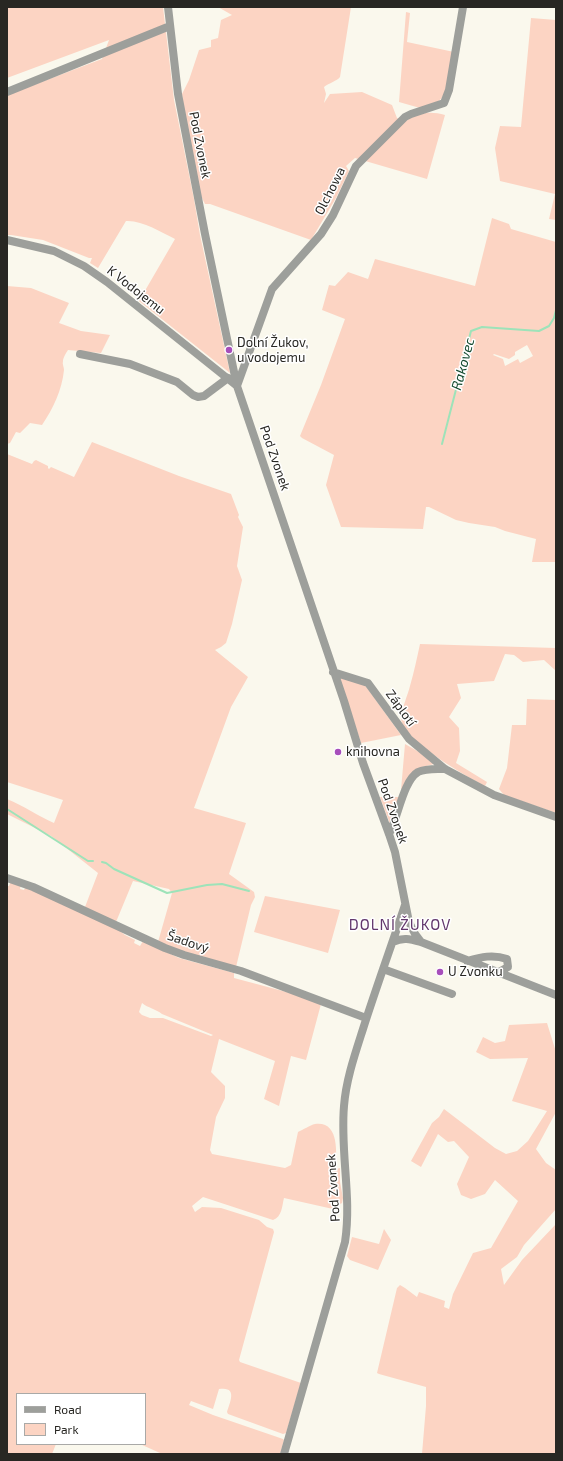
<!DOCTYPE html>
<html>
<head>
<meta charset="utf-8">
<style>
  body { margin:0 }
  #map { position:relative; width:563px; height:1461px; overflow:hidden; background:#faf8ed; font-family:"Exo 2",sans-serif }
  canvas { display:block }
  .frame { position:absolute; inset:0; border:8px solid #282723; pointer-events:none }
  .legend { position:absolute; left:16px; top:1393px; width:130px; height:52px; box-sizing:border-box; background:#fff; border:1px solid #a9a9a7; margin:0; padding:5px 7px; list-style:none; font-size:12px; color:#282723 }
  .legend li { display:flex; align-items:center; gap:8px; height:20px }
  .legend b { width:20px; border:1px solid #a9a9a7 }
</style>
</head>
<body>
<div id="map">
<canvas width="563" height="1461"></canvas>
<div class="frame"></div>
<ul class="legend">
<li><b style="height:5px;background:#9d9f9b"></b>Road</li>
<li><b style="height:11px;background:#fcd4c3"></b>Park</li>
</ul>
</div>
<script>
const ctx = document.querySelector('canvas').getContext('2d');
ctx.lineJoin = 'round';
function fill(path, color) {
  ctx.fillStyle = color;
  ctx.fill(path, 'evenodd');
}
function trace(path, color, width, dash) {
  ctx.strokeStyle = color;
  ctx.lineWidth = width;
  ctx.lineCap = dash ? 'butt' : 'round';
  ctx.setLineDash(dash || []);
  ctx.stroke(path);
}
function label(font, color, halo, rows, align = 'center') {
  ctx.font = font + ' "Exo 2",sans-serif';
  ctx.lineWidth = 3;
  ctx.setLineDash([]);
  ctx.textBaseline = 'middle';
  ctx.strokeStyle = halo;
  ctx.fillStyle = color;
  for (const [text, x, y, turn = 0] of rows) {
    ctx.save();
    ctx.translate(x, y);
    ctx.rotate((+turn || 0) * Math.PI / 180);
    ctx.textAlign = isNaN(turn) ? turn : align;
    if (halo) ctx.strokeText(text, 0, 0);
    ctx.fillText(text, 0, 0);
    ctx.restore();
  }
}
fill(new Path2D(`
  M 7,7 L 163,7 L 174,100 L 194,199 L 200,235 L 230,373 L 139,301 L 175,239 C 161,232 142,220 126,221 L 98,268 L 90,263 L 92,258 L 89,258 L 43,240 L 11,235 L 7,235 L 7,95 L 102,59 L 109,40 L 7,78 Z
  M 218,7 L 351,7 L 340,77 C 337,81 329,83 324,87 L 326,94 L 324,103 L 330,94 L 362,92 L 392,105 L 397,118 L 406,121 C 418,112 431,111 445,115 L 427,179 L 355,158 L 346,166 L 349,171 L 336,198 L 311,240 L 210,204 L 205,204 L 201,196 L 186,133 L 182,94 L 189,80 L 199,50 L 211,47 L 211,40 L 218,38 L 221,20 L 232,15 Z
  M 406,12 L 410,13 L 407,42 L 454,52 L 446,90 L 441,99 L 435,104 L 420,108 L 399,102 Z
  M 531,18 L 556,20 L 556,220 L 549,219 L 555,194 L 500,181 L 495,148 L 500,126 L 521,127 Z
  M 492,218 L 509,224 L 511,229 L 556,242 L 556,562 L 532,562 L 536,539 L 505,531 L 495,527 L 469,523 L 456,520 L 429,507 L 426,507 L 423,529 L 341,527 L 326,485 L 334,455 L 302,438 L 300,436 L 321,385 L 345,319 L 322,310 L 329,285 L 335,286 L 348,272 L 368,279 L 375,259 L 475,286 ZM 527,345 L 533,356 L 520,363 L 518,359 L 505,366 L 503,359 L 493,355 L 494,354 L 509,359 L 515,355 L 515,352 Z
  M 7,286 L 31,288 L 69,303 L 59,323 L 81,331 L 110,335 L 101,353 L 68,350 C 66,353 63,358 63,361 C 62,364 64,367 64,370 C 62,390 53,409 42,425 L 30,423 L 20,433 L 16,432 L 10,443 L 7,444 Z
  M 92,442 L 179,476 L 231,494 L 239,515 L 238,517 L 243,527 L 237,566 L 242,580 L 232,624 L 226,643 L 221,647 L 215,650 L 248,677 L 231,707 L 194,808 L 246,823 L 229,874 L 254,892 L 255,897 L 251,905 L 236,967 L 184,953 L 158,942 L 172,893 L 169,889 L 133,881 L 116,922 L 85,907 L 98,873 L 51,836 L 7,814 L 7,799 C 24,806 38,816 54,823 L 63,800 L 7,782 L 7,454 L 32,464 L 34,461 L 36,460 L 48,466 L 48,468 L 49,469 L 51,467 L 74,477 Z
  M 420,644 L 556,648 L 556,671 L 544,660 L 523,662 L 514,655 L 505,654 L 494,681 L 457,684 L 461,698 L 449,717 L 459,728 L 460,751 L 456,763 L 487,782 L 485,786 C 467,777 401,739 401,718 C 401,711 408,694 410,686 C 414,672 417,658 420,644 Z
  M 341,678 L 365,685 L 401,735 L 361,743 L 340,680 Z
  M 527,699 L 556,700 L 556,813 L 504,795 L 499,789 L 507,768 L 512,725 L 526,725 Z
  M 405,744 L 419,752 L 434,764 L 419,768 L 401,790 Z
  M 380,797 L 399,797 L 390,824 Z
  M 11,881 L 21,885 L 20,889 L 24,890 L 26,886 L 120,931 L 125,935 L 135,940 L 134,943 L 140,946 L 143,941 L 179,958 L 234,973 L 234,978 L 294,994 L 321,1004 L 306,1060 L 291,1056 L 279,1106 L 264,1099 L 275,1061 L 219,1039 L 211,1072 L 225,1086 L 225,1098 L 216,1117 L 210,1150 L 212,1154 L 285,1168 L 291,1165 L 298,1132 C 303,1130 310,1125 315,1124 C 340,1121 336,1153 336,1169 L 340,1168 L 340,1182 L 343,1198 L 342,1203 L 339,1205 L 334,1200 L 335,1207 L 333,1209 L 284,1198 C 282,1206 282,1217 273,1220 L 203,1197 L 192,1206 L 195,1212 L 202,1207 L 221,1208 L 259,1220 L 267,1227 L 273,1229 L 274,1232 L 239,1360 L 240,1362 L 301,1383 L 286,1433 L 283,1434 L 228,1414 L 227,1412 C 230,1402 238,1386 219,1389 L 213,1409 L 191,1401 L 189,1405 L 213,1415 L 283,1439 L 284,1440 L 280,1454 L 163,1454 L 160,1453 L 140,1444 L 145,1444 L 145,1394 L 17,1394 L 17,1444 L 56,1444 L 52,1454 L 7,1454 L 7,886 L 9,886 ZM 142,1003 C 148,1008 156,1009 162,1014 L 213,1035 L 211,1036 L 163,1018 L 150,1018 L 142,1015 L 139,1012 Z
  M 265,896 L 340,910 L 328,953 L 254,932 Z
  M 547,1023 L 556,1052 L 556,1112 L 536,1149 L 546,1163 L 556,1170 L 556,1209 L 524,1245 L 517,1257 L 501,1269 L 504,1285 L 522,1260 L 556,1224 L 556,1454 L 422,1454 L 426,1406 L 426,1387 L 379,1374 L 377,1373 L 397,1288 L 400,1285 L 405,1288 L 417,1297 L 419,1292 L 445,1301 L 444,1307 L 449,1309 L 453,1294 L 473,1253 L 491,1248 L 518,1201 L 495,1180 L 485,1194 L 471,1199 L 461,1195 L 457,1184 L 469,1157 L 454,1141 L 448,1142 L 438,1134 L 421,1167 L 411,1161 L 432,1123 L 439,1117 L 444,1109 L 495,1148 L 506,1154 L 517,1151 L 528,1141 L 547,1111 L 512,1101 L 528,1058 L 490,1059 L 476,1052 L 483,1037 L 495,1043 L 505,1041 L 509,1025 Z
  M 384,1229 L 391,1240 L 378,1270 L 350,1260 L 347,1256 L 352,1237 L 379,1244 Z`), '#fcd4c3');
trace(new Path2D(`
  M 442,444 L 471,331 L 482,327 L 539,331 L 549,326 L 554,318 L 556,310
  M 7,809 L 88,861 L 93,861
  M 102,862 L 106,863 L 114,869 L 167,893 L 207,885 L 222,884 L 249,891`), '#9de3b9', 2);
trace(new Path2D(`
  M 168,7 L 178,94 L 205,234 L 237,386 L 344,701 L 363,763 L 389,834 L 395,852 L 409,922 L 415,934 L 421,942
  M 7,92 L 170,26
  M 7,240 L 54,251 L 84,266 L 107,282 L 237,386 L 272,289 L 321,234 L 333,215 L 356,166 L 405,117 L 411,114 L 444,103 L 449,90 L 463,7
  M 80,354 L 130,364 L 177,382 L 193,395 L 198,397 L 204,396 L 228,378
  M 333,672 L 368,683 L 409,739 L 445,769 L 494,795 L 556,817
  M 389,834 C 398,818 403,781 418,772 C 426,768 436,769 445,769
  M 7,878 L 33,887 L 165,948 L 184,955 L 241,971 L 366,1018
  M 393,942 C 403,937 410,939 421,942 L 556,995
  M 467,961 C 481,957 493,954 507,959 L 508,967 L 499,972
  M 383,969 L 452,994
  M 284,1454 L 345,1242 C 352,1197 340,1152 344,1106 C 346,1080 355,1054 363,1029 C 376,988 391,947 405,905`), '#9d9f9b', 8);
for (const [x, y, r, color] of [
  [229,350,4,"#a74ebb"],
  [338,752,4,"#a74ebb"],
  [440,972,4,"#a74ebb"]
]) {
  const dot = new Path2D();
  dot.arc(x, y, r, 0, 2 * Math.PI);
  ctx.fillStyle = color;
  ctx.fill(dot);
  trace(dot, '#fff', 1.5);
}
label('13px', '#282723', '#fff', [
  ["Pod Zvonek",200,145,79],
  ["Olchowa",330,191,-63],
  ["K Vodojemu",136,290,38],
  ["Pod Zvonek",275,458,71],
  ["Záplotí",401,708,54],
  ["Pod Zvonek",393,811,71],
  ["Šadový",188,942,19],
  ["Pod Zvonek",333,1188,-94]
]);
label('13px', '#282723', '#fff', [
  ["Dolní Žukov,",237,343],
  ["u vodojemu",237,358],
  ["knihovna",346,752],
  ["U Zvonku",448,972]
], 'left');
label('italic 14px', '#184d32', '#fff', [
  ["Rakovec",463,364,-75]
]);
ctx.letterSpacing = '1px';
label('15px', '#62376c', '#fff', [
  ["DOLNÍ ŽUKOV",400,925]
]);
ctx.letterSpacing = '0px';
</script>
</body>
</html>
